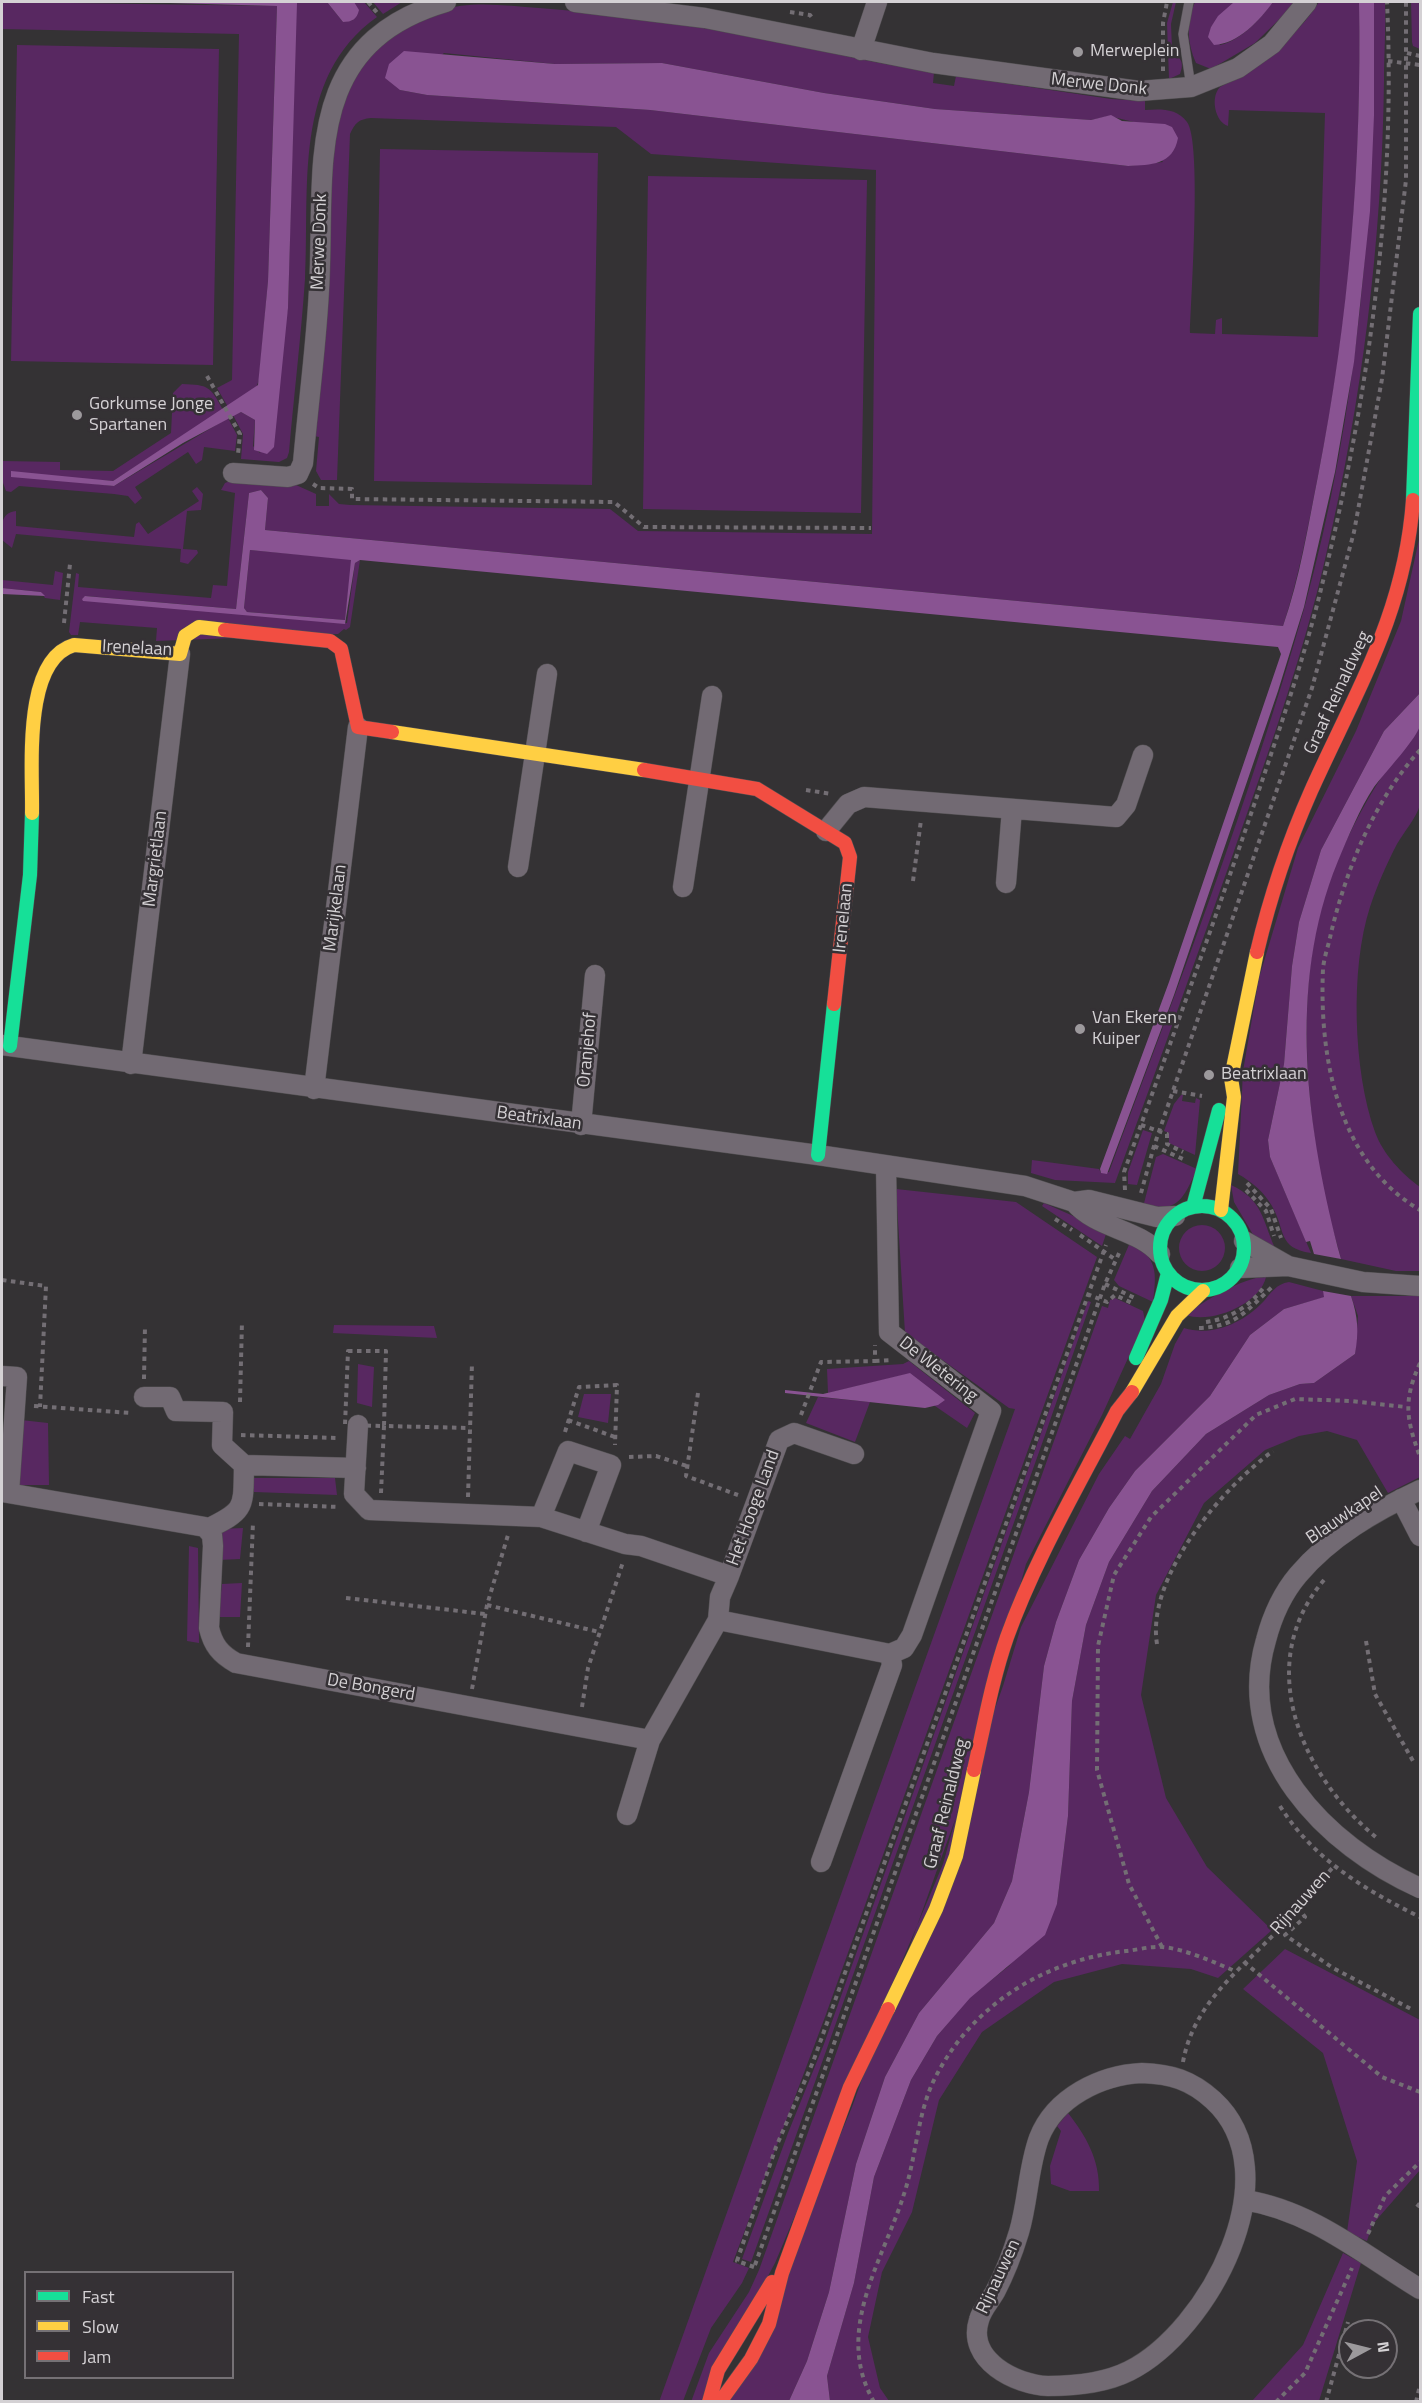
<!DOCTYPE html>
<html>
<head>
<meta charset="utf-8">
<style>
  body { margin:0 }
  #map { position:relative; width:1422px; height:2403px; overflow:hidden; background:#343234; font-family:"Titillium Web",sans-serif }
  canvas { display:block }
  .frame { position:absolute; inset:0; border:3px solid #d4d1d4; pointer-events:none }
  .legend { position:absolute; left:24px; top:2271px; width:210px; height:108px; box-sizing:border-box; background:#353135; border:2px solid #757175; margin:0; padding:8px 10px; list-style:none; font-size:18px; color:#d4d1d4 }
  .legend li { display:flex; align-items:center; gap:12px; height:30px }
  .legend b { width:30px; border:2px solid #757175 }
  .north { position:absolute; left:1338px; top:2319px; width:60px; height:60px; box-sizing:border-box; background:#353135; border:2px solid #757175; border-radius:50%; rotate:83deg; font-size:16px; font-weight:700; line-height:24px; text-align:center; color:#d4d1d4 }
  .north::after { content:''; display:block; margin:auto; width:21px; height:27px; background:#9c999c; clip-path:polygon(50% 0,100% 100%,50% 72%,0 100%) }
</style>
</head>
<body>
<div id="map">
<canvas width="1422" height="2403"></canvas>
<div class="frame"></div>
<ul class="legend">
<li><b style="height:8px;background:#16e098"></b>Fast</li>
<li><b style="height:8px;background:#ffcf43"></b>Slow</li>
<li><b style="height:8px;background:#f24e42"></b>Jam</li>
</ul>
<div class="north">N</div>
</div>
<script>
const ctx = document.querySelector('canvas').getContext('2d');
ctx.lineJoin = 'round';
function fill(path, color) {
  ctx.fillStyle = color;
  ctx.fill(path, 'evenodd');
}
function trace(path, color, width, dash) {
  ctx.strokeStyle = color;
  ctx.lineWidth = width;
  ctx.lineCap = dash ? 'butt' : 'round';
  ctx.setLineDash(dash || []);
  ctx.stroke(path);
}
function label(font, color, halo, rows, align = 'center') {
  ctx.font = font + ' "Titillium Web",sans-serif';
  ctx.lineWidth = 5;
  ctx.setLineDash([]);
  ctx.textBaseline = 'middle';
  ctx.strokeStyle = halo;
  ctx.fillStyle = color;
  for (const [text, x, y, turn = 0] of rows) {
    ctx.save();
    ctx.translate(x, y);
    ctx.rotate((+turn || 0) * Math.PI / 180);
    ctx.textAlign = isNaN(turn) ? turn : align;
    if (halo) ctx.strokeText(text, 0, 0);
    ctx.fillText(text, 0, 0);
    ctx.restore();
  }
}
fill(new Path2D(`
  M 2,2 L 277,6 L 268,281 L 259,380 L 256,388 L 228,407 L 217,388 L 232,380 L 239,34 L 2,29 Z
  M 296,2 L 327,2 L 343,22 L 353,20 L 354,2 L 364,2 L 377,17 C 292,77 310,189 305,279 C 301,337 294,395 289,452 L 287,458 L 279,462 L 241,459 L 243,434 L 233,415 L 241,412 L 255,420 L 253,446 L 260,453 L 288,308 Z
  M 373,2 L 402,2 L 383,14 Z
  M 1173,2 L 1176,2 L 1171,24 L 1172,48 C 1177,58 1186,59 1180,74 L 1169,79 L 1167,23 Z
  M 1195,2 L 1234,2 L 1211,27 L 1220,45 C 1242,40 1260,19 1273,2 L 1297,2 L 1255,43 L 1211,69 L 1196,63 C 1187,43 1186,22 1195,2 Z
  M 1319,2 L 1359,2 C 1362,161 1350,319 1318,476 C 1308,526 1299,577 1283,626 L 265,530 L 268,498 L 261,490 L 249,493 L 236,609 L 86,596 L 82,599 L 347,623 L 355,563 L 360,560 L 350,627 L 346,630 L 344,629 L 338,634 L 156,641 L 157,628 L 80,622 L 78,635 L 71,635 L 69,632 L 76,573 L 79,574 L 78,587 L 211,598 L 213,585 L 227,586 L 235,493 L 221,490 L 225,483 L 230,481 L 296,485 L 316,494 L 316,506 L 329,506 L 329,494 L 339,504 L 350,505 L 610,509 L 638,531 L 872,534 L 876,170 L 651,154 L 616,127 L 371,118 C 359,119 355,123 350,134 L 337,480 L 321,480 L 316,471 L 319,437 L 314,436 L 332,140 C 345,75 377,35 440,11 C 470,0 507,6 539,8 C 618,14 696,25 773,41 C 827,51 880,65 934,72 L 933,83 L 954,86 L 956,76 L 1111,99 L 1145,101 L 1145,110 C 1160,109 1177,108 1187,122 C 1202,142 1191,298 1190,333 L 1215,334 L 1216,320 L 1222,318 L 1222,334 L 1318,337 L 1325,113 L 1229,110 L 1228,126 C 1215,122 1210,97 1220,87 C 1260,66 1294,40 1319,2 ZM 444,53 L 555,64 L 662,63 L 824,93 L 935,109 L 1091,120 L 1109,116 L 1138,123 L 1163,162 L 1128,166 L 650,110 L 427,95 L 400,90 Z
  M 1374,2 L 1385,2 C 1386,28 1384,54 1384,81 C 1382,240 1362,401 1326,555 C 1303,657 1267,756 1233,854 C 1194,964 1155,1074 1115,1183 L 1055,1180 L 1031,1173 L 1032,1160 L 1099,1169 L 1101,1173 L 1109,1172 C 1178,986 1250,800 1304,609 C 1359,411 1375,206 1374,2 Z
  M 1411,2 L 1420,2 L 1420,49 L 1413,46 L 1412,42 Z
  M 17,45 L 219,49 L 213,365 L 11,361 Z
  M 380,149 L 598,153 L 592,485 L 374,481 Z
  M 648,176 L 867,180 L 861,513 L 643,509 Z
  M 182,384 C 209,385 210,386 223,410 L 113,481 L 10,475 L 114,486 L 228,418 L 237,435 L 235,451 L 204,447 L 202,460 L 196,464 L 188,452 L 135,487 L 142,498 L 135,504 L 128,496 L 114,494 L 19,486 L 11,492 L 6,491 L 2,480 L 2,461 L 60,462 L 60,470 L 113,471 L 171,433 L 173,393 Z
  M 197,487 L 203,494 L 201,510 L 187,511 L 183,549 L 197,550 L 198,553 L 188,564 L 180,562 L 181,549 L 16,534 L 12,548 L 2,540 C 1,527 0,513 16,511 L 16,526 L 134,537 L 136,524 L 139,522 L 148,534 L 199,501 L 192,491 Z
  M 1420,535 L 1420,693 L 1384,731 L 1321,850 L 1299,922 L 1292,966 L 1284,1064 L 1268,1140 L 1270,1157 L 1311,1253 C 1277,1248 1286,1230 1272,1206 C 1264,1192 1252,1182 1238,1174 L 1243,1071 L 1259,978 L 1298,848 L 1356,731 L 1401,621 Z
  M 250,550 L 350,559 L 352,561 L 345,620 L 247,612 L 244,608 Z
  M 55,571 L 63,573 L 60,600 L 45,598 L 41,592 L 2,588 L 2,580 L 53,585 Z
  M 1420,727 C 1420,746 1422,789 1420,805 C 1416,818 1404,832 1397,844 C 1387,863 1377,886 1370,907 C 1350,968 1353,1071 1375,1132 C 1383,1154 1402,1174 1420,1187 L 1420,1271 L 1396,1271 L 1341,1259 C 1335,1235 1326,1210 1322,1185 C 1308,1106 1300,1020 1314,940 C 1327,867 1370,782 1420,727 Z
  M 1181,1095 L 1183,1095 L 1182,1101 L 1195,1103 L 1196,1098 L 1200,1100 L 1195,1155 L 1169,1143 L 1169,1133 L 1164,1131 L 1174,1104 Z
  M 1143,1130 L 1152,1133 L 1137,1185 L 1128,1184 L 1128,1172 Z
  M 1163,1154 L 1197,1169 C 1183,1199 1179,1212 1143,1207 L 1156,1157 Z
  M 1231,1185 C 1263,1200 1262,1219 1275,1248 L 1255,1238 L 1234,1202 Z
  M 896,1189 L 1016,1202 L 1097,1257 L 825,2017 L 733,2262 L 749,2268 L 742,2283 L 711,2328 L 683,2401 L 659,2402 L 1015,1409 L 1009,1408 L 905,1333 Z
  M 1044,1203 L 1107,1231 L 1102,1246 L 1042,1206 Z
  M1179 1248a23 23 0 1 1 46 0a23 23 0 1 1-46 0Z
  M 1131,1240 C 1157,1260 1157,1270 1153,1302 L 1119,1286 L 1114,1280 Z
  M 1266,1277 C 1260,1304 1212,1324 1186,1315 C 1202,1302 1245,1276 1266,1277 Z
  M 1289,1282 L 1323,1291 L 1325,1297 L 1284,1309 L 1250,1335 L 1210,1396 L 1135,1471 L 1109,1508 L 1079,1560 L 1056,1622 L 1044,1666 L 1029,1792 L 1012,1881 L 994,1923 L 919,2013 L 885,2077 L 856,2164 L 829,2292 L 807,2361 L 789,2401 L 729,2402 L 852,2107 L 1003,1686 L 1021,1627 L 1099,1474 L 1125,1436 L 1130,1439 L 1161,1384 L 1175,1344 L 1184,1328 C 1212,1337 1243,1323 1263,1302 C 1271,1293 1276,1284 1289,1282 Z
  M 1351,1296 L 1420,1296 L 1420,1477 L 1388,1493 L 1357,1440 L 1327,1431 L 1299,1436 L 1265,1450 L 1204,1503 L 1156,1595 L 1141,1695 L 1166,1798 L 1207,1867 L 1272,1930 L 1218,1978 L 1191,1969 L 1122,1964 L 1054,1982 L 982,2032 L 939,2100 L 912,2212 L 882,2272 L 868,2337 L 880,2388 L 889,2401 L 830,2401 L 827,2376 L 854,2283 L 874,2177 L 911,2080 L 937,2036 L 970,1997 L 1009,1966 L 1057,1904 L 1068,1816 L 1072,1701 L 1086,1625 L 1109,1562 L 1152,1491 L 1206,1434 L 1269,1395 L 1300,1384 L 1314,1383 L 1355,1354 L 1358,1316 Z
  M 1115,1298 L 1143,1311 L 1145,1321 L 1102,1415 L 1026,1564 L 943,1864 L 775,2263 L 701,2401 L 691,2402 L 709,2353 L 749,2292 L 759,2270 L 1102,1306 L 1108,1308 L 1110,1300 Z
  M 1088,1301 L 1091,1302 L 1044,1438 L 751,2262 L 742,2259 L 788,2133 L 824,2044 Z
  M 334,1325 L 434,1326 L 437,1338 L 333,1333 Z
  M 909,1361 L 975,1413 L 967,1428 L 935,1406 L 908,1374 L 828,1393 L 827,1369 L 903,1364 Z
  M 358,1364 L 374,1367 L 372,1407 L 357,1403 Z
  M 584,1394 L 611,1394 L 608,1423 L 578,1417 Z
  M 818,1397 L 870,1402 L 855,1442 L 806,1423 Z
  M 21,1420 L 48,1423 L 49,1485 L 19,1485 Z
  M 253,1478 L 335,1478 L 337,1495 L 254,1492 Z
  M 243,1528 L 240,1559 L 218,1560 L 219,1529 Z
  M 189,1546 L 198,1548 L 199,1643 L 187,1641 Z
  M 242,1583 L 240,1617 L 218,1617 L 222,1584 Z
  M 1285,1949 L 1420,2020 L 1420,2170 L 1372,2225 L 1367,2241 L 1347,2232 L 1357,2161 L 1323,2053 L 1243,1989 Z
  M 1068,2113 C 1086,2136 1100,2160 1099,2191 L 1070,2191 L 1051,2184 L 1050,2166 L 1061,2131 L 1057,2126 Z
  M 1343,2253 L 1361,2263 L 1319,2401 L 1252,2401 L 1303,2345 Z`), '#582861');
fill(new Path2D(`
  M 134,2 L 297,3 L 288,308 L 274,447 L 267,454 L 254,450 L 255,420 L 241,412 L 183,443 L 114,486 L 11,477 L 11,471 L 113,481 L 258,385 L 268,281 L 277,6 Z
  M 327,2 L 354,2 L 359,10 C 357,19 352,22 343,22 Z
  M 1234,2 L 1273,2 C 1260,20 1238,44 1214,45 L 1208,37 L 1211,27 L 1218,16 Z
  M 1359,2 L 1374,2 L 1374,115 L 1370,211 L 1354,362 L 1335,472 L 1304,607 L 1278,691 L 1174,995 L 1107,1174 L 1101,1173 L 1100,1169 L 1169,982 L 1281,654 L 1278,647 L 360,560 L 355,563 L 345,624 L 83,601 L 82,599 L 85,596 L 236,609 L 249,493 L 261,490 L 268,498 L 265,530 L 1283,626 C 1300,578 1308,526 1318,476 C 1349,319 1362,161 1359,2 ZM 250,550 L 351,560 L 345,620 L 247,612 L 244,608 Z
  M 404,51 L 555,64 L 662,63 L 824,93 L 935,109 L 1091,120 L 1111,115 L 1122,121 L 1165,124 L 1172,127 L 1178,138 C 1173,165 1151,165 1128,166 L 650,110 L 427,95 L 400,90 L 385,78 L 389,64 Z
  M 2,588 L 41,592 L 45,596 L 2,594 Z
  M 1420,693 C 1421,703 1422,715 1420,725 C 1419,736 1383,775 1374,787 C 1360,808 1348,837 1338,861 C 1286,986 1307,1132 1341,1259 L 1314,1254 L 1310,1241 L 1306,1242 L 1270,1157 L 1268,1140 L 1284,1064 L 1292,966 L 1299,922 L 1321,850 L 1384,731 Z
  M 1323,1291 L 1351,1296 C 1358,1317 1359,1332 1355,1354 L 1314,1383 L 1300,1384 L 1269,1395 L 1206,1434 L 1152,1491 L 1109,1562 L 1086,1625 L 1072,1701 L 1068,1816 L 1057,1904 L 1045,1935 L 970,1998 L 937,2036 L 911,2080 L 874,2177 L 854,2283 L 827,2376 L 830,2401 L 789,2401 L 807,2361 L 829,2292 L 856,2164 L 885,2077 L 919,2013 L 994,1923 L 1012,1881 L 1029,1792 L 1044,1666 L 1056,1622 L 1079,1560 L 1109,1508 L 1135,1471 L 1210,1396 L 1250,1335 L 1284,1309 L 1324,1297 Z
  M 910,1373 L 945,1400 L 938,1405 L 925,1408 L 785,1393 L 785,1390 L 823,1394 Z`), '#895392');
const lane = new Path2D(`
  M 1189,2 L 1183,34 L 1191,87`);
const street = new Path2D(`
  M 575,2 L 705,18 L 933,63 L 1139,91 L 1191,87 L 1238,68 L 1272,44 L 1307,2
  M 861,50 L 877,2
  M 233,473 L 288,477 L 298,474 L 303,463 C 308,406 316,348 319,290 C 326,170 299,45 446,2
  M 826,831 L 848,804 L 864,797 L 1116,817 L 1126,805 L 1143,755
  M 518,867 L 547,674
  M 1006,883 L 1012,809
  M 683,887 L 712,696
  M 2,1045 L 818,1155 L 1025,1186 L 1074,1202 L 1089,1200 L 1157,1217 L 1175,1216
  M 131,1064 L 180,654
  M 314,1089 L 358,727
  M 581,1125 L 595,975
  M 1074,1202 C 1097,1229 1137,1228 1160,1254
  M 1244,1241 L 1288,1266
  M 1240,1268 L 1288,1266 L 1363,1282 L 1420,1286
  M 2,1376 L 17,1377 L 9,1493
  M 144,1397 L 170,1397 L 176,1411 L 223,1412 L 222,1445 L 244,1465
  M 358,1425 L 354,1494 L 369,1510 L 541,1517 L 625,1544 L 641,1546 L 729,1576 L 779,1440 L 794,1433 L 854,1454
  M 244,1465 L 356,1468
  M 1420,1490 C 1375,1511 1330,1537 1298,1575 C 1282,1594 1272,1617 1266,1640 C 1233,1753 1326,1846 1420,1888
  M 2,1492 L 205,1527 L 212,1535 L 213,1546 L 209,1628 C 213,1645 220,1654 236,1663 L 650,1740
  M 1401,1499 L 1420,1536
  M 541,1517 L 568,1451 L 611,1465 L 586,1532
  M 207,1529 C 247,1510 243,1507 244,1465
  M 718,1620 L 720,1597 L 729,1576
  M 627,1815 L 650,1740 L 718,1620 L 890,1654 L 904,1648 L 912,1635 L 991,1411 L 889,1332 L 886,1166
  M 821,1862 L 892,1665 L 890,1654
  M 1142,2073 C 1171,2074 1191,2080 1213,2100 C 1293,2173 1209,2331 1129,2371 C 1105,2383 1075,2386 1048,2386 C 1016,2385 966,2360 979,2320 C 982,2309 990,2301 995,2292 C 1005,2273 1013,2252 1019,2232 C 1028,2202 1028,2168 1039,2138 C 1055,2097 1101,2075 1142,2073 Z
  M 1244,2200 C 1311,2210 1364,2255 1420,2289`);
const fast = new Path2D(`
  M 1413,500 L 1420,314
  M 10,1046 L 30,875 L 32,813
  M 818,1155 L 834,1004
  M1160 1248a42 42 0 1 1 84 0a42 42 0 1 1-84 0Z
  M 1193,1207 L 1219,1110
  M 1136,1358 L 1161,1300 L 1168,1273`);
const slow = new Path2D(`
  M 392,732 L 644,770
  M 32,813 C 33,769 22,660 74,645 L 180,654 L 185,636 L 199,627 L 225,630
  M 1221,1210 L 1234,1097 L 1231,1078 L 1257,952
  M 1132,1392 L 1177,1316 L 1203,1291
  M 888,2009 L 936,1909 L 956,1856 L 974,1770`);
const jam = new Path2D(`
  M 225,630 L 330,641 L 341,649 L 358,727 L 392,732
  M 644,770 L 757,789 L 845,843 L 850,857 L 834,1004
  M 1257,952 C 1270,897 1288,843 1311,791 C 1356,691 1405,613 1413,500
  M 974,1770 C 984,1726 992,1680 1007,1637 C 1035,1559 1079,1485 1117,1411 L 1132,1392
  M 709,2402 L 718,2370 L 772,2282
  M 720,2402 L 751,2359 L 769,2324 L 782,2273 L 850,2087 L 888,2009`);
trace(lane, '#514f51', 10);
trace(street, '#514f51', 21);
trace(fast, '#514f51', 15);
trace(slow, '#514f51', 15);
trace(jam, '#514f51', 15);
trace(new Path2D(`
  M 368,2 L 379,15
  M 790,12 L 810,15 L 813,19
  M 1407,53 L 1420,56
  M 1388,61 L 1420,65
  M 1163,71 L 1163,23 L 1167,2
  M 207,376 L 240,434 L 238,454
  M 313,484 L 319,488 L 352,489 L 352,499 L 614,502 L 644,527 L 871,528
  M 64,623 L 70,564
  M 1420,750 C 1374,801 1347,867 1331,933 C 1329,944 1324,957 1323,969 C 1319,1058 1338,1162 1420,1210
  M 806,790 L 832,794
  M 913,881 L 921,820
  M 1173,1091 L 1202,1096
  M 1141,1125 L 1167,1134 L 1167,1144 L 1183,1152
  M 1154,1146 L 1183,1159
  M 1247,1183 L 1271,1209 L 1281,1238
  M 1125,1190 L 1124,1172 C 1168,1050 1212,928 1254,805 C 1278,733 1304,660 1322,585 C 1369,397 1396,196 1387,2
  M 1246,1190 L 1266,1211 L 1274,1236
  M 1141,1193 L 1154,1146 L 1312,688 L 1354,532 L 1382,379 L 1406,180 L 1406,2
  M 1055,1219 L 1072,1230
  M 1080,1235 L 1116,1260
  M 2,1280 L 46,1286 L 40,1407
  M 1105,1284 L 1137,1299
  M 1087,1294 L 1107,1302 L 1115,1295 L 1134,1304
  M 1206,1322 C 1230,1319 1250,1306 1264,1287
  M 1199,1328 C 1237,1327 1248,1309 1273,1286
  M 348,1351 L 386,1351 L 384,1426 L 345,1425 Z
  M 875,1361 L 892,1360
  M 1420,1363 C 1403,1401 1406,1418 1420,1457
  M 144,1379 L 145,1326
  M 698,1393 L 686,1476 L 738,1495
  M 240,1402 L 242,1321
  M 34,1406 L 131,1413
  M 801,1415 L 821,1362 L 875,1361 L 875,1345
  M 568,1420 L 615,1437
  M 565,1432 L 579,1387 L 617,1385 L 615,1445
  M 241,1435 L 338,1438
  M 629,1457 L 656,1456 L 687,1466
  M 381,1493 L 384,1426 L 470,1428
  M 468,1497 L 472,1363
  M 259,1504 L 339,1507
  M 1324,1580 C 1253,1663 1300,1775 1377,1838
  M 346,1598 L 485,1614
  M 487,1605 L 599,1632
  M 1366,1641 L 1375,1694 L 1413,1761
  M 1157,1644 C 1146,1577 1222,1488 1273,1451
  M 248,1647 L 253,1522
  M 472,1689 L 487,1605 L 508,1535
  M 582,1707 L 588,1668 L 623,1562
  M 1280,1806 C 1313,1859 1365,1890 1420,1917
  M 1298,1907 L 1305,1917 L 1285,1935 L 1333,1968 L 1411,2009
  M 1162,1947 L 1129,1884 L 1097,1770 L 1098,1646 L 1114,1575 L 1151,1517 L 1256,1415 L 1295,1399 L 1351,1401 L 1406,1407
  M 1244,1962 L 1382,2077 L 1420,2092
  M 1183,2062 C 1194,2001 1243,1968 1282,1926 C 1300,1907 1316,1886 1334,1866
  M 1417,2207 L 1420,2203
  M 1368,2234 L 1385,2196 L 1420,2162
  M 755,2265 L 1105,1284 L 1120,1251
  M 754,2267 L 737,2261 L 776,2147 L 813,2062 L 1106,1245
  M 874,2402 C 833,2331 883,2261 904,2194 C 917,2155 917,2112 936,2076 C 974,2003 1046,1960 1126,1951 C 1137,1950 1151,1946 1162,1947 C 1186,1949 1213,1962 1235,1971
  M 1276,2402 L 1305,2373 L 1352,2268
  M 1326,2402 L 1348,2322
  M 1416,2402 L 1420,2385`), '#736e74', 4, [4.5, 4.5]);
trace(lane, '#726a73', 9);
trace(street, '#726a73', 20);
trace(fast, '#16e098', 14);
trace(slow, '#ffcf43', 14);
trace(jam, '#f24e42', 14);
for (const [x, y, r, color] of [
  [1078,52,6,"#9c999c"],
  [77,415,6,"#9c999c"],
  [1080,1029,6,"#9c999c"],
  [1209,1075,6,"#9c999c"]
]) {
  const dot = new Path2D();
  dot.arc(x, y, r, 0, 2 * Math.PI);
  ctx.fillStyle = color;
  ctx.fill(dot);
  trace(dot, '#353135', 2);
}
label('18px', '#d4d1d4', '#353135', [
  ["Merweplein",1090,52],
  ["Gorkumse Jonge",89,405],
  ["Spartanen",89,426],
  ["Van Ekeren",1092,1019],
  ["Kuiper",1092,1040],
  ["Beatrixlaan",1221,1075]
], 'left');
label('18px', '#d4d1d4', '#353135', [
  ["Merwe Donk",1099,85,6],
  ["Merwe Donk",320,242,-88],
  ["Irenelaan",137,649,3],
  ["Graaf Reinaldweg",1338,693,-65],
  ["Margrietlaan",156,859,-83],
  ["Marijkelaan",336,908,-83],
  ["Irenelaan",844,918,-84],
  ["Oranjehof",588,1050,-85],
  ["Beatrixlaan",539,1119,8],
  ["De Wetering",938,1370,38],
  ["Het Hooge Land",754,1508,-70],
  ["Blauwkapel",1345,1516,-34],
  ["De Bongerd",371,1688,10],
  ["Graaf Reinaldweg",947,1804,-76],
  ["Rijnauwen",1301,1903,-48],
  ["Rijnauwen",999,2277,-65]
]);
</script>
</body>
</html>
